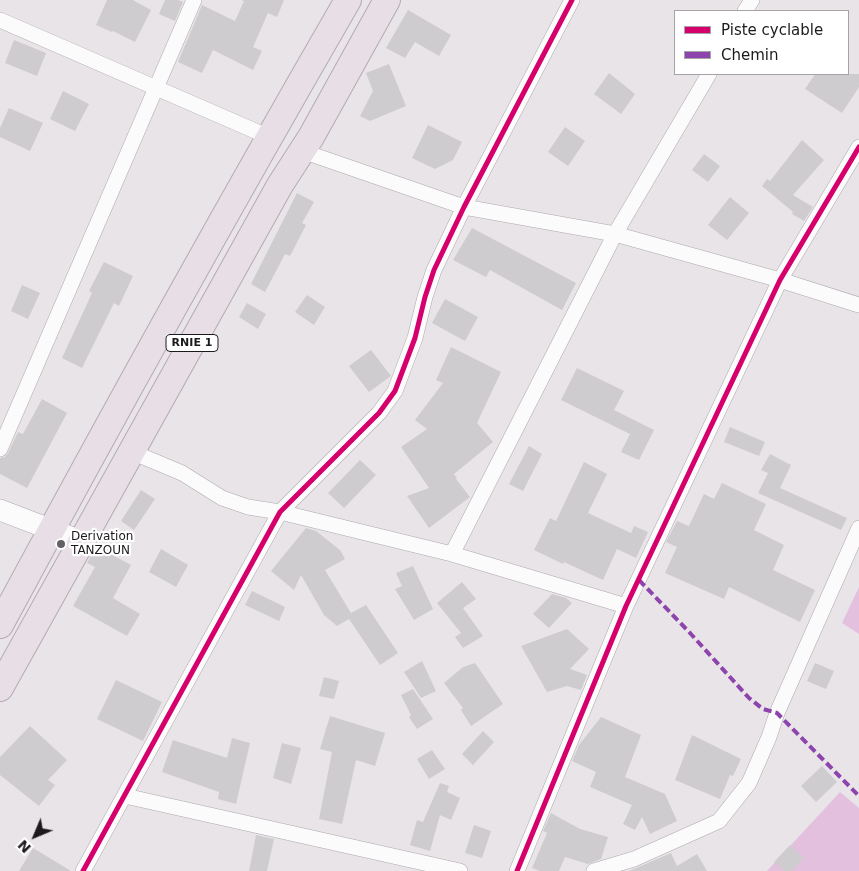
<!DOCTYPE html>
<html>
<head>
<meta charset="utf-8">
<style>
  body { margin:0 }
  #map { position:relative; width:859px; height:871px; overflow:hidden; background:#e9e4e8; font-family:"DejaVu Sans",sans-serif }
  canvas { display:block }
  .legend { position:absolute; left:674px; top:10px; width:175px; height:65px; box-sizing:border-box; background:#fff; border:1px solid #a5a3a5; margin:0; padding:6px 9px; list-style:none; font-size:15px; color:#1d1a1d }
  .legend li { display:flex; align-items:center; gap:10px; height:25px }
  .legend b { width:25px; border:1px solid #a5a3a5 }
  .north { position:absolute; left:10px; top:811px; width:50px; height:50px; -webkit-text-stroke:4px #fff; paint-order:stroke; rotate:225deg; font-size:14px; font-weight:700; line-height:20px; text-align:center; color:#1d1a1d }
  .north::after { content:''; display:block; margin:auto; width:18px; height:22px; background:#1d1a1d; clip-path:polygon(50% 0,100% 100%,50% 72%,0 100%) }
</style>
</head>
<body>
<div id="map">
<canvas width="859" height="871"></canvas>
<ul class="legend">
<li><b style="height:6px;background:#d6006c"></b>Piste cyclable</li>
<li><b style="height:6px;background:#8e44ad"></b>Chemin</li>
</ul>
<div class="north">N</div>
</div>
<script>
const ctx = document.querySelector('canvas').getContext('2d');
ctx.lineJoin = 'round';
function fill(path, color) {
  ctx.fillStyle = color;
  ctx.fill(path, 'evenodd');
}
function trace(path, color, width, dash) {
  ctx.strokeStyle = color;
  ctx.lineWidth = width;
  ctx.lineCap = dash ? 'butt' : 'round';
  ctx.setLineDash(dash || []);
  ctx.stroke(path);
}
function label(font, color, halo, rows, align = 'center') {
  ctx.font = font + ' "DejaVu Sans",sans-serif';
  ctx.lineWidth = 4.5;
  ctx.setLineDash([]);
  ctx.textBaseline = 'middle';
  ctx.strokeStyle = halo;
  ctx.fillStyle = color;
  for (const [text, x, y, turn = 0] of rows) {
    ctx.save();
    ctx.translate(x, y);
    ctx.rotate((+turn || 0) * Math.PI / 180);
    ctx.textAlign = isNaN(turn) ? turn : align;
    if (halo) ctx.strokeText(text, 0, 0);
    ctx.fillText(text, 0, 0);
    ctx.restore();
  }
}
fill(new Path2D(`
  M 859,587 L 859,634 L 842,623 Z
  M 840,792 L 859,808 L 859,871 L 767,871 Z`), '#e4c0df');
fill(new Path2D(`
  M 107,0 L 133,0 L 151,10 L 135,42 L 113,31 L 112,32 L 96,25 Z
  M 165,0 L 178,0 L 183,2 L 175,21 L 159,14 Z
  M 241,0 L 284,0 L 277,17 L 268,13 L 253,47 L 262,51 L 253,70 L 213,50 L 202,73 L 178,62 L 202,5 L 235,21 L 244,1 Z
  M 408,10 L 451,35 L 439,56 L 415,42 L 405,58 L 386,48 Z
  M 14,40 L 46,53 L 37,76 L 5,63 Z
  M 389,64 L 406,106 L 370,121 L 360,116 L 373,91 L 366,73 Z
  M 609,73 L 635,94 L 621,114 L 594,94 Z
  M 815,74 L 859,74 L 859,87 L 842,113 L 805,89 Z
  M 63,91 L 89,104 L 75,131 L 50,119 Z
  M 9,108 L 43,123 L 30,151 L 0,137 L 0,128 Z
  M 428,125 L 462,142 L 453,160 L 435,169 L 412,158 Z
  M 565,127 L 585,141 L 568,166 L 548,152 Z
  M 802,140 L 824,160 L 793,195 L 813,207 L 804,221 L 792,214 L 793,212 L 762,186 L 767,179 L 770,181 Z
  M 704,154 L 720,166 L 708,182 L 692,170 Z
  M 297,193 L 314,202 L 302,223 L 306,225 L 290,256 L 285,254 L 265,292 L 251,284 Z
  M 730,197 L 749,213 L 727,240 L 708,225 Z
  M 472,228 L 576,283 L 562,310 L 490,270 L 486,277 L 453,260 Z
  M 104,262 L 133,276 L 119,306 L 114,303 L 82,368 L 62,358 L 92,293 L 89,291 Z
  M 22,285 L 40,293 L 28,319 L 11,311 Z
  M 307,295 L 325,307 L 314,325 L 295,312 Z
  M 445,299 L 478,317 L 465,341 L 432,323 Z
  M 247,303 L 266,314 L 258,329 L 239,317 Z
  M 451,347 L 501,372 L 477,423 L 493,442 L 454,474 L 457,478 L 456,479 L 470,497 L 429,528 L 407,496 L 429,488 L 401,447 L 427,429 L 415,420 L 443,383 L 436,380 Z
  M 371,350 L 391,376 L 369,392 L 349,366 Z
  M 577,368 L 624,391 L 614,410 L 654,430 L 639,460 L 621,452 L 630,434 L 561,400 Z
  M 42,399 L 67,413 L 27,488 L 0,474 L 0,458 L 5,457 L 8,453 L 18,432 L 23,434 Z
  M 730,427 L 765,442 L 759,456 L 724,442 Z
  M 529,446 L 542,454 L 523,491 L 509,484 Z
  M 770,454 L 791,465 L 780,488 L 847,518 L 841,530 L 758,493 L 768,473 L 761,470 Z
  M 360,460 L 376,475 L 344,508 L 328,493 Z
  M 584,462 L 607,474 L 588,513 L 631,533 L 634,526 L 648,532 L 636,558 L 617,549 L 603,580 L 564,562 L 563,564 L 534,550 L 550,518 L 556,521 Z
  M 722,483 L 766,504 L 754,530 L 784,545 L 773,570 L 815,590 L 800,622 L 729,587 L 724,599 L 665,573 L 677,547 L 666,542 L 677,521 L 689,526 L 704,494 L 714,499 Z
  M 141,490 L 155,499 L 134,530 L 121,521 Z
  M 306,528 L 316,531 L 340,550 L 345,559 L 325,570 L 351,613 L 366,605 L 398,653 L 380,665 L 349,619 L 337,626 L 324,615 L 301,575 L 294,590 L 271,571 Z
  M 96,546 L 131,565 L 113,598 L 140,614 L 127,636 L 73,606 L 95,567 L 87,563 Z
  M 161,549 L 188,565 L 176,587 L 149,572 Z
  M 413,566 L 433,609 L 414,620 L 395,589 L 402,586 L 396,573 Z
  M 462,582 L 476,599 L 463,608 L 483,636 L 463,648 L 455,637 L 461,633 L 437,603 Z
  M 252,591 L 285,607 L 279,621 L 245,605 Z
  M 552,594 L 566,598 L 572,603 L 549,628 L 533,614 Z
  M 567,629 L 589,649 L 570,669 L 587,675 L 581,690 L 567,686 L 547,692 L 521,646 Z
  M 422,661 L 436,691 L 421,698 L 404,672 Z
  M 475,663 L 503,704 L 471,726 L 461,710 L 463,708 L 444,683 L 463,667 Z
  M 815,663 L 834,671 L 826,689 L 807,681 Z
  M 324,677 L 339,681 L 334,699 L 319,696 Z
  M 116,680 L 162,702 L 143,741 L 97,719 Z
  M 413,689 L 433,719 L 417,729 L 409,717 L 411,715 L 401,695 Z
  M 330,716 L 385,733 L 375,766 L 356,760 L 342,824 L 319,819 L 332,752 L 320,749 Z
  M 601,717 L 641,735 L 625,777 L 665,794 L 677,821 L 650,834 L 642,817 L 635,830 L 623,824 L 632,805 L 590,787 L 596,772 L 572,761 L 579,745 Z
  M 30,726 L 67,760 L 48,780 L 55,785 L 39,806 L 0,775 L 0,757 Z
  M 483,731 L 494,742 L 473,765 L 462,754 Z
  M 692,735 L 741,759 L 733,776 L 730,775 L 720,799 L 675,780 Z
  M 232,738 L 250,743 L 236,804 L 218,799 L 219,792 L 162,772 L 173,740 L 227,758 Z
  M 282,743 L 301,748 L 291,784 L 273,778 Z
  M 432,750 L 445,769 L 429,779 L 417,759 Z
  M 822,766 L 837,782 L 816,802 L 801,786 Z
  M 440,783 L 449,786 L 447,792 L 460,798 L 451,820 L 440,815 L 430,851 L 410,845 L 417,820 L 423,822 Z
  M 551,813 L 580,829 L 608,837 L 601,859 L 588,864 L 565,857 L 559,871 L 540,871 L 532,868 L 547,833 L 543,831 Z
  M 474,825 L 491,831 L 482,858 L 465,853 Z
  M 256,835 L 274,839 L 267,871 L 249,871 Z
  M 790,845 L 804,858 L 792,871 L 784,871 L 774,862 Z
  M 33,848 L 71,871 L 19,871 Z
  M 671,853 L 677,866 L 697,854 L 707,871 L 629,871 Z`), '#ceccce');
const street = new Path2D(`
  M 745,11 L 752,0
  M 0,20 L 269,137
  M 302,151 L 464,207 L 615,234 L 780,280 L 859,305
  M 0,449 L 194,0
  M 132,452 L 182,473 L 222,498 L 248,507 L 280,512 L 452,554 L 626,606
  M 452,554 L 615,234 L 709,74
  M 125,796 L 460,871
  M 83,871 L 280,512 L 379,413 L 395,391 L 415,338 L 425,297 L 434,270 L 464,207 L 572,0
  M 517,871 L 626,606 L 780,280 L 859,147
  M 594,871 L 634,859 L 719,821 L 749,783 L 769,737 L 777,713 L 859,528`);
const secondary = new Path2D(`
  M 0,510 L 81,541`);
const highway = new Path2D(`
  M 0,625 C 113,415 229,206 348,0
  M 0,688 L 280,185 L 311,137 L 387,0`);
trace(street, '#aca9ac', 16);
trace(secondary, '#aca9ac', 22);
trace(highway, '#b4aab2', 28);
trace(street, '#fcfbfc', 15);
trace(secondary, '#fcfbfc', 21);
trace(highway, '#e7dfe5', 26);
trace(new Path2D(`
  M 639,580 L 690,633 L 749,698 L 763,709 L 777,713 L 859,796`), '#8e44ad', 4, [8, 4]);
trace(new Path2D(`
  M 83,871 L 280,512 L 379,413 L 395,391 L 415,338 L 425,297 L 434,270 L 464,207 L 572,0
  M 517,871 L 626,606 L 780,280 L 859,147`), '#d6006c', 5);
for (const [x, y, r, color] of [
  [61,544,5,"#646164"]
]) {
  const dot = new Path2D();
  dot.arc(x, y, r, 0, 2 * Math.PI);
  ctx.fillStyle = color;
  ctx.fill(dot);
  trace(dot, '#fff', 2);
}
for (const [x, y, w] of [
  [192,343,52]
]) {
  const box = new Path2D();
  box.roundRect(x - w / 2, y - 8.5, w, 17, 4);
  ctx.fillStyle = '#fff';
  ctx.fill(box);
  trace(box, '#1d1a1d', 1);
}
label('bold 11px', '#1d1a1d', null, [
  ["RNIE 1",192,343]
]);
label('12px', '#1d1a1d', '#fff', [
  ["Derivation",71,537],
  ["TANZOUN",71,551]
], 'left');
</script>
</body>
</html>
